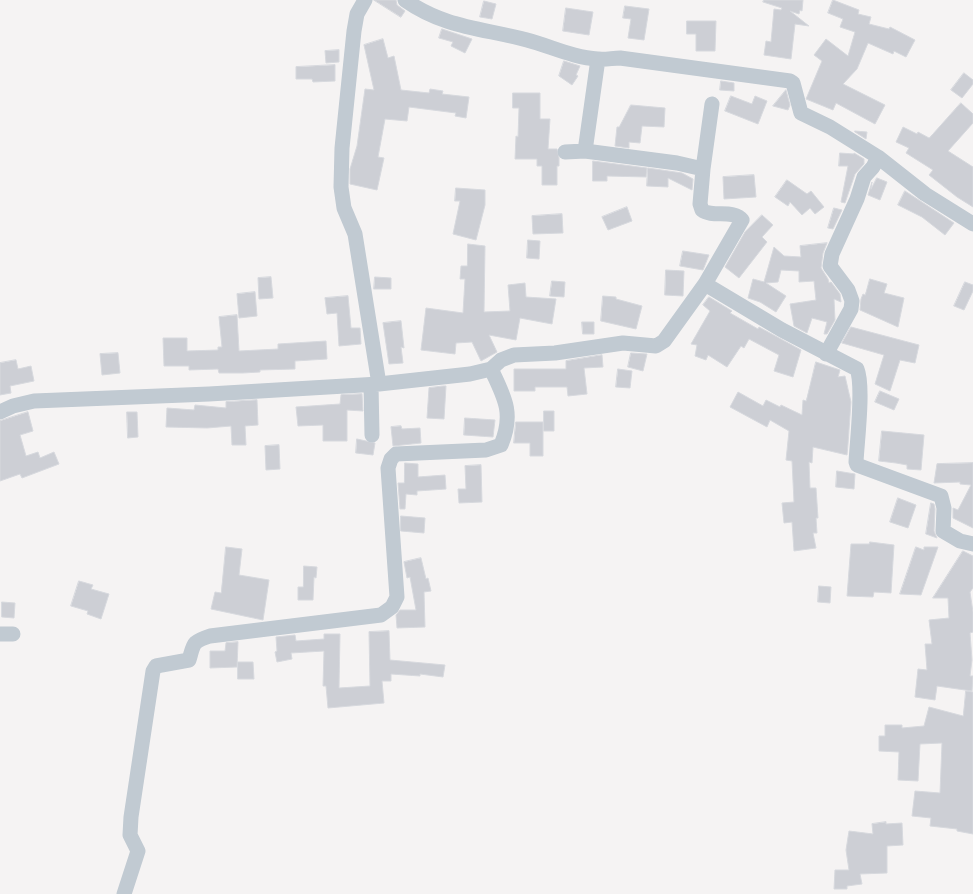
<!DOCTYPE html>
<html>
<head>
<meta charset="utf-8">
<style>
  body { margin:0 }
  canvas { display:block; background:#f5f3f3 }
</style>
</head>
<body>
<canvas width="973" height="894"></canvas>
<script>
const ctx = document.querySelector('canvas').getContext('2d');
ctx.lineJoin = 'round';
function fill(path, color) {
  ctx.fillStyle = color;
  ctx.fill(path, 'evenodd');
}
function trace(path, color, width, dash) {
  ctx.strokeStyle = color;
  ctx.lineWidth = width;
  ctx.lineCap = dash ? 'butt' : 'round';
  ctx.setLineDash(dash || []);
  ctx.stroke(path);
}
const building = new Path2D(`
  M 374,0 L 396,0 L 397,5 L 405,11 L 401,17 Z
  M 764,0 L 803,0 L 802,11 L 800,10 L 799,14 L 790,11 L 809,26 L 795,24 L 791,59 L 764,55 L 766,41 L 771,42 L 774,9 L 781,10 L 782,8 L 763,2 Z
  M 833,0 L 859,10 L 858,14 L 871,17 L 869,24 L 889,29 L 890,27 L 915,40 L 906,57 L 894,51 L 893,54 L 868,43 L 857,69 L 843,84 L 885,105 L 875,124 L 836,103 L 833,110 L 806,99 L 822,61 L 814,55 L 826,39 L 848,56 L 855,32 L 840,27 L 843,19 L 828,13 Z
  M 484,1 L 496,4 L 492,19 L 480,17 Z
  M 625,6 L 649,9 L 644,40 L 628,38 L 631,19 L 623,18 Z
  M 566,8 L 593,12 L 589,35 L 563,31 Z
  M 687,21 L 716,21 L 715,51 L 696,51 L 696,34 L 687,34 Z
  M 442,29 L 472,39 L 465,53 L 451,46 L 453,42 L 439,38 Z
  M 383,39 L 388,58 L 394,56 L 401,90 L 429,93 L 430,89 L 443,91 L 442,94 L 469,97 L 466,118 L 455,116 L 456,113 L 409,107 L 407,121 L 385,119 L 378,157 L 384,158 L 377,190 L 350,184 L 350,169 L 357,146 L 365,89 L 374,90 L 364,45 Z
  M 339,50 L 339,62 L 326,63 L 325,51 Z
  M 564,61 L 580,66 L 576,75 L 578,76 L 572,85 L 559,76 Z
  M 335,65 L 335,81 L 313,82 L 312,79 L 296,79 L 296,67 Z
  M 964,73 L 973,80 L 973,84 L 962,98 L 951,90 Z
  M 721,81 L 734,83 L 734,91 L 720,90 Z
  M 786,90 L 790,105 L 788,110 L 773,106 Z
  M 513,93 L 540,93 L 540,119 L 550,119 L 548,149 L 557,149 L 559,158 L 559,166 L 557,166 L 557,185 L 542,185 L 542,166 L 537,166 L 537,159 L 515,159 L 516,136 L 518,137 L 519,108 L 513,108 Z
  M 731,96 L 752,104 L 755,96 L 767,101 L 758,124 L 725,111 Z
  M 961,103 L 973,114 L 973,123 L 948,151 L 973,167 L 973,207 L 957,197 L 929,175 L 933,170 L 906,153 L 909,148 L 896,142 L 903,127 L 917,134 L 918,132 L 929,138 Z
  M 631,105 L 665,108 L 664,127 L 642,126 L 640,143 L 629,142 L 629,148 L 615,146 L 617,127 L 619,127 Z
  M 855,131 L 867,132 L 866,139 L 855,132 Z
  M 840,153 L 854,154 L 854,153 L 864,159 L 864,164 L 855,174 L 845,203 L 841,202 L 848,166 L 839,166 Z
  M 593,161 L 647,168 L 646,177 L 607,176 L 607,181 L 593,181 Z
  M 648,168 L 682,173 L 693,179 L 692,190 L 668,178 L 668,187 L 647,186 Z
  M 754,175 L 756,197 L 724,199 L 723,177 Z
  M 877,178 L 887,182 L 880,200 L 868,195 L 872,182 L 871,189 Z
  M 787,180 L 807,194 L 811,191 L 824,207 L 815,214 L 810,208 L 802,215 L 790,202 L 788,206 L 775,197 Z
  M 456,188 L 485,190 L 485,205 L 476,240 L 453,234 L 460,201 L 455,201 Z
  M 905,191 L 954,223 L 945,235 L 922,217 L 898,205 Z
  M 627,207 L 632,221 L 608,230 L 602,217 Z
  M 834,208 L 842,210 L 833,229 L 828,228 Z
  M 562,214 L 563,233 L 533,234 L 532,216 Z
  M 762,215 L 773,225 L 762,237 L 767,242 L 739,278 L 725,267 L 745,232 Z
  M 528,240 L 540,241 L 539,259 L 527,258 Z
  M 827,243 L 823,253 L 821,268 L 828,279 L 829,283 L 831,282 L 840,294 L 841,302 L 834,299 L 835,320 L 827,334 L 824,334 L 827,322 L 812,318 L 807,333 L 794,326 L 790,304 L 816,300 L 814,281 L 799,282 L 799,271 L 781,270 L 778,282 L 766,283 L 786,296 L 776,312 L 760,302 L 748,298 L 753,279 L 764,282 L 774,247 L 784,256 L 801,257 L 800,246 Z
  M 468,244 L 485,246 L 484,312 L 510,311 L 508,285 L 525,283 L 526,297 L 556,299 L 552,324 L 520,318 L 516,340 L 489,335 L 497,352 L 481,361 L 472,342 L 456,343 L 455,354 L 421,350 L 426,308 L 463,313 L 465,279 L 460,279 L 461,266 L 467,266 Z
  M 683,251 L 709,255 L 703,270 L 680,266 Z
  M 666,270 L 684,271 L 683,296 L 665,295 Z
  M 271,277 L 273,298 L 259,299 L 258,278 Z
  M 375,277 L 391,278 L 391,289 L 374,289 Z
  M 870,279 L 887,284 L 884,293 L 904,298 L 898,327 L 860,310 L 861,299 L 863,294 L 865,295 Z
  M 552,281 L 565,282 L 564,297 L 550,296 Z
  M 965,282 L 973,285 L 973,291 L 964,310 L 954,306 Z
  M 255,292 L 257,316 L 239,318 L 237,294 Z
  M 348,296 L 351,328 L 360,328 L 361,344 L 339,346 L 337,313 L 327,314 L 325,298 Z
  M 603,296 L 616,297 L 616,299 L 642,306 L 636,329 L 601,321 Z
  M 709,297 L 732,311 L 730,313 L 758,329 L 759,327 L 801,350 L 793,377 L 774,371 L 779,355 L 749,339 L 744,348 L 741,346 L 727,367 L 708,355 L 706,360 L 695,356 L 697,345 L 691,344 L 710,311 L 703,305 Z
  M 237,315 L 239,351 L 278,349 L 278,344 L 326,341 L 327,359 L 295,361 L 295,369 L 260,370 L 260,372 L 243,373 L 219,373 L 218,369 L 189,370 L 189,366 L 164,366 L 163,338 L 187,338 L 187,351 L 218,350 L 218,347 L 222,347 L 219,317 Z
  M 401,321 L 404,348 L 401,347 L 403,363 L 389,364 L 383,323 Z
  M 582,322 L 594,322 L 594,334 L 583,334 Z
  M 851,327 L 919,345 L 915,363 L 900,360 L 890,391 L 875,384 L 884,355 L 842,343 Z
  M 118,353 L 120,373 L 102,375 L 100,354 Z
  M 631,353 L 647,354 L 643,371 L 628,367 Z
  M 602,355 L 603,367 L 584,368 L 587,394 L 568,396 L 567,387 L 535,387 L 535,391 L 514,391 L 514,369 L 566,369 L 566,361 Z
  M 16,360 L 18,369 L 31,366 L 34,381 L 10,386 L 11,393 L 0,395 L 0,363 Z
  M 816,362 L 840,370 L 838,377 L 845,376 L 851,402 L 848,444 L 847,455 L 813,447 L 812,463 L 809,462 L 810,488 L 816,488 L 818,518 L 816,518 L 817,533 L 813,533 L 816,548 L 794,551 L 792,522 L 784,523 L 782,503 L 794,502 L 792,461 L 786,460 L 789,431 L 770,420 L 767,427 L 730,407 L 738,392 L 763,406 L 766,400 L 780,407 L 781,405 L 802,415 L 803,400 L 806,401 Z
  M 618,369 L 632,371 L 630,388 L 616,387 Z
  M 443,386 L 446,386 L 444,419 L 427,418 L 429,388 Z
  M 880,391 L 899,399 L 894,410 L 875,402 Z
  M 362,394 L 363,411 L 347,410 L 347,441 L 323,441 L 323,425 L 298,426 L 296,407 L 340,404 L 341,395 Z
  M 257,400 L 258,425 L 245,426 L 246,445 L 232,445 L 231,426 L 207,428 L 166,427 L 167,408 L 194,410 L 195,405 L 226,408 L 226,402 Z
  M 544,411 L 554,411 L 554,431 L 544,431 Z
  M 28,412 L 33,431 L 20,435 L 26,456 L 38,452 L 40,458 L 54,452 L 59,464 L 22,478 L 20,474 L 0,481 L 0,421 Z
  M 127,412 L 137,412 L 138,437 L 128,438 Z
  M 465,418 L 495,420 L 493,437 L 464,435 Z
  M 516,422 L 543,422 L 543,456 L 530,456 L 530,443 L 514,443 Z
  M 401,426 L 402,429 L 420,428 L 421,443 L 393,446 L 391,427 Z
  M 882,431 L 924,435 L 921,470 L 907,469 L 907,465 L 896,463 L 879,461 Z
  M 357,439 L 375,443 L 373,455 L 356,453 Z
  M 279,445 L 280,469 L 266,470 L 265,446 Z
  M 405,463 L 418,464 L 418,477 L 445,475 L 446,489 L 417,491 L 417,495 L 406,494 L 405,509 L 400,509 L 398,483 L 404,483 Z
  M 973,463 L 973,528 L 953,518 L 953,508 L 958,510 L 971,485 L 960,484 L 960,482 L 934,483 L 937,464 Z
  M 481,465 L 482,502 L 459,503 L 458,489 L 466,489 L 465,466 Z
  M 837,471 L 855,474 L 854,489 L 836,487 Z
  M 898,498 L 916,505 L 908,528 L 890,522 Z
  M 931,503 L 934,504 L 935,509 L 934,531 L 937,538 L 926,534 Z
  M 401,516 L 425,518 L 424,533 L 401,531 Z
  M 870,542 L 894,545 L 891,593 L 874,592 L 873,597 L 847,596 L 851,544 L 869,544 Z
  M 226,547 L 242,549 L 239,575 L 269,580 L 263,620 L 211,609 L 215,592 L 221,593 Z
  M 916,547 L 924,550 L 924,547 L 938,547 L 921,595 L 900,594 Z
  M 963,551 L 973,556 L 973,588 L 970,592 L 973,612 L 973,632 L 970,633 L 972,660 L 970,676 L 973,676 L 972,691 L 937,686 L 935,700 L 915,697 L 918,669 L 927,670 L 925,644 L 932,644 L 929,620 L 949,618 L 948,598 L 933,598 Z
  M 421,558 L 426,579 L 428,578 L 431,591 L 424,592 L 425,627 L 397,628 L 396,615 L 400,610 L 416,610 L 410,577 L 407,578 L 404,562 Z
  M 304,566 L 317,567 L 316,578 L 314,577 L 313,600 L 298,600 L 298,587 L 303,587 Z
  M 79,581 L 93,585 L 91,589 L 109,594 L 101,619 L 87,614 L 88,611 L 71,606 Z
  M 819,586 L 831,587 L 830,603 L 818,602 Z
  M 2,602 L 15,603 L 14,618 L 2,617 Z
  M 389,631 L 390,660 L 445,665 L 443,677 L 420,674 L 420,676 L 391,674 L 391,681 L 382,681 L 384,703 L 328,708 L 326,686 L 323,686 L 324,651 L 291,653 L 292,659 L 277,662 L 275,652 L 277,651 L 276,637 L 295,635 L 296,641 L 324,639 L 324,634 L 340,634 L 339,688 L 370,686 L 369,632 Z
  M 238,642 L 237,667 L 210,668 L 210,651 L 225,651 L 226,643 Z
  M 238,662 L 253,662 L 254,679 L 238,679 Z
  M 966,691 L 973,692 L 973,834 L 957,831 L 957,829 L 930,826 L 931,818 L 912,816 L 915,791 L 940,793 L 942,743 L 920,744 L 918,781 L 898,780 L 899,752 L 879,751 L 879,736 L 885,736 L 885,725 L 902,725 L 902,728 L 924,726 L 929,707 L 963,716 Z
  M 886,822 L 886,824 L 902,823 L 903,845 L 887,846 L 887,873 L 860,874 L 862,884 L 847,886 L 847,889 L 834,889 L 835,870 L 849,870 L 846,850 L 849,831 L 873,834 L 872,824 Z`);
fill(building, '#cdcfd5');
trace(building, '#d7d9de', 1);
trace(new Path2D(`
  M 365,0 L 357,14 L 354,31 L 342,148 L 341,187 L 344,208 L 355,234 L 379,384
  M 405,0 C 445,28 482,28 527,40 C 550,46 574,58 598,59 C 605,60 613,58 620,58 L 790,81 L 793,83 L 801,113 L 830,127 L 878,157
  M 585,151 L 598,59
  M 703,169 L 712,104
  M 705,284 L 782,330 L 857,369 C 864,386 857,442 856,462 L 857,465 L 941,496 L 944,508 L 943,531 L 960,541 L 973,544
  M 826,354 L 851,309 L 852,301 L 848,290 L 830,266 L 832,254 L 857,199 L 864,177 L 873,167 L 878,157 L 925,194 L 973,224
  M 371,385 L 372,435
  M 0,412 L 13,406 L 34,401 L 209,394 L 379,384 L 470,374 L 491,369 L 501,360 L 514,355 L 555,353 L 623,343 L 656,346 L 664,341 L 705,284 L 742,220 C 734,209 712,218 702,210 L 700,204 L 703,169 L 677,163 L 585,151 L 565,152
  M 0,634 L 13,634
  M 124,894 L 138,851 L 130,835 L 131,817 L 153,671 L 156,666 L 189,660 C 194,643 192,642 210,636 L 381,615 L 392,607 L 397,597 L 388,468 L 391,459 L 396,454 L 486,450 L 501,445 C 514,414 505,398 491,369`), '#c1cad2', 15);
</script>
</body>
</html>
